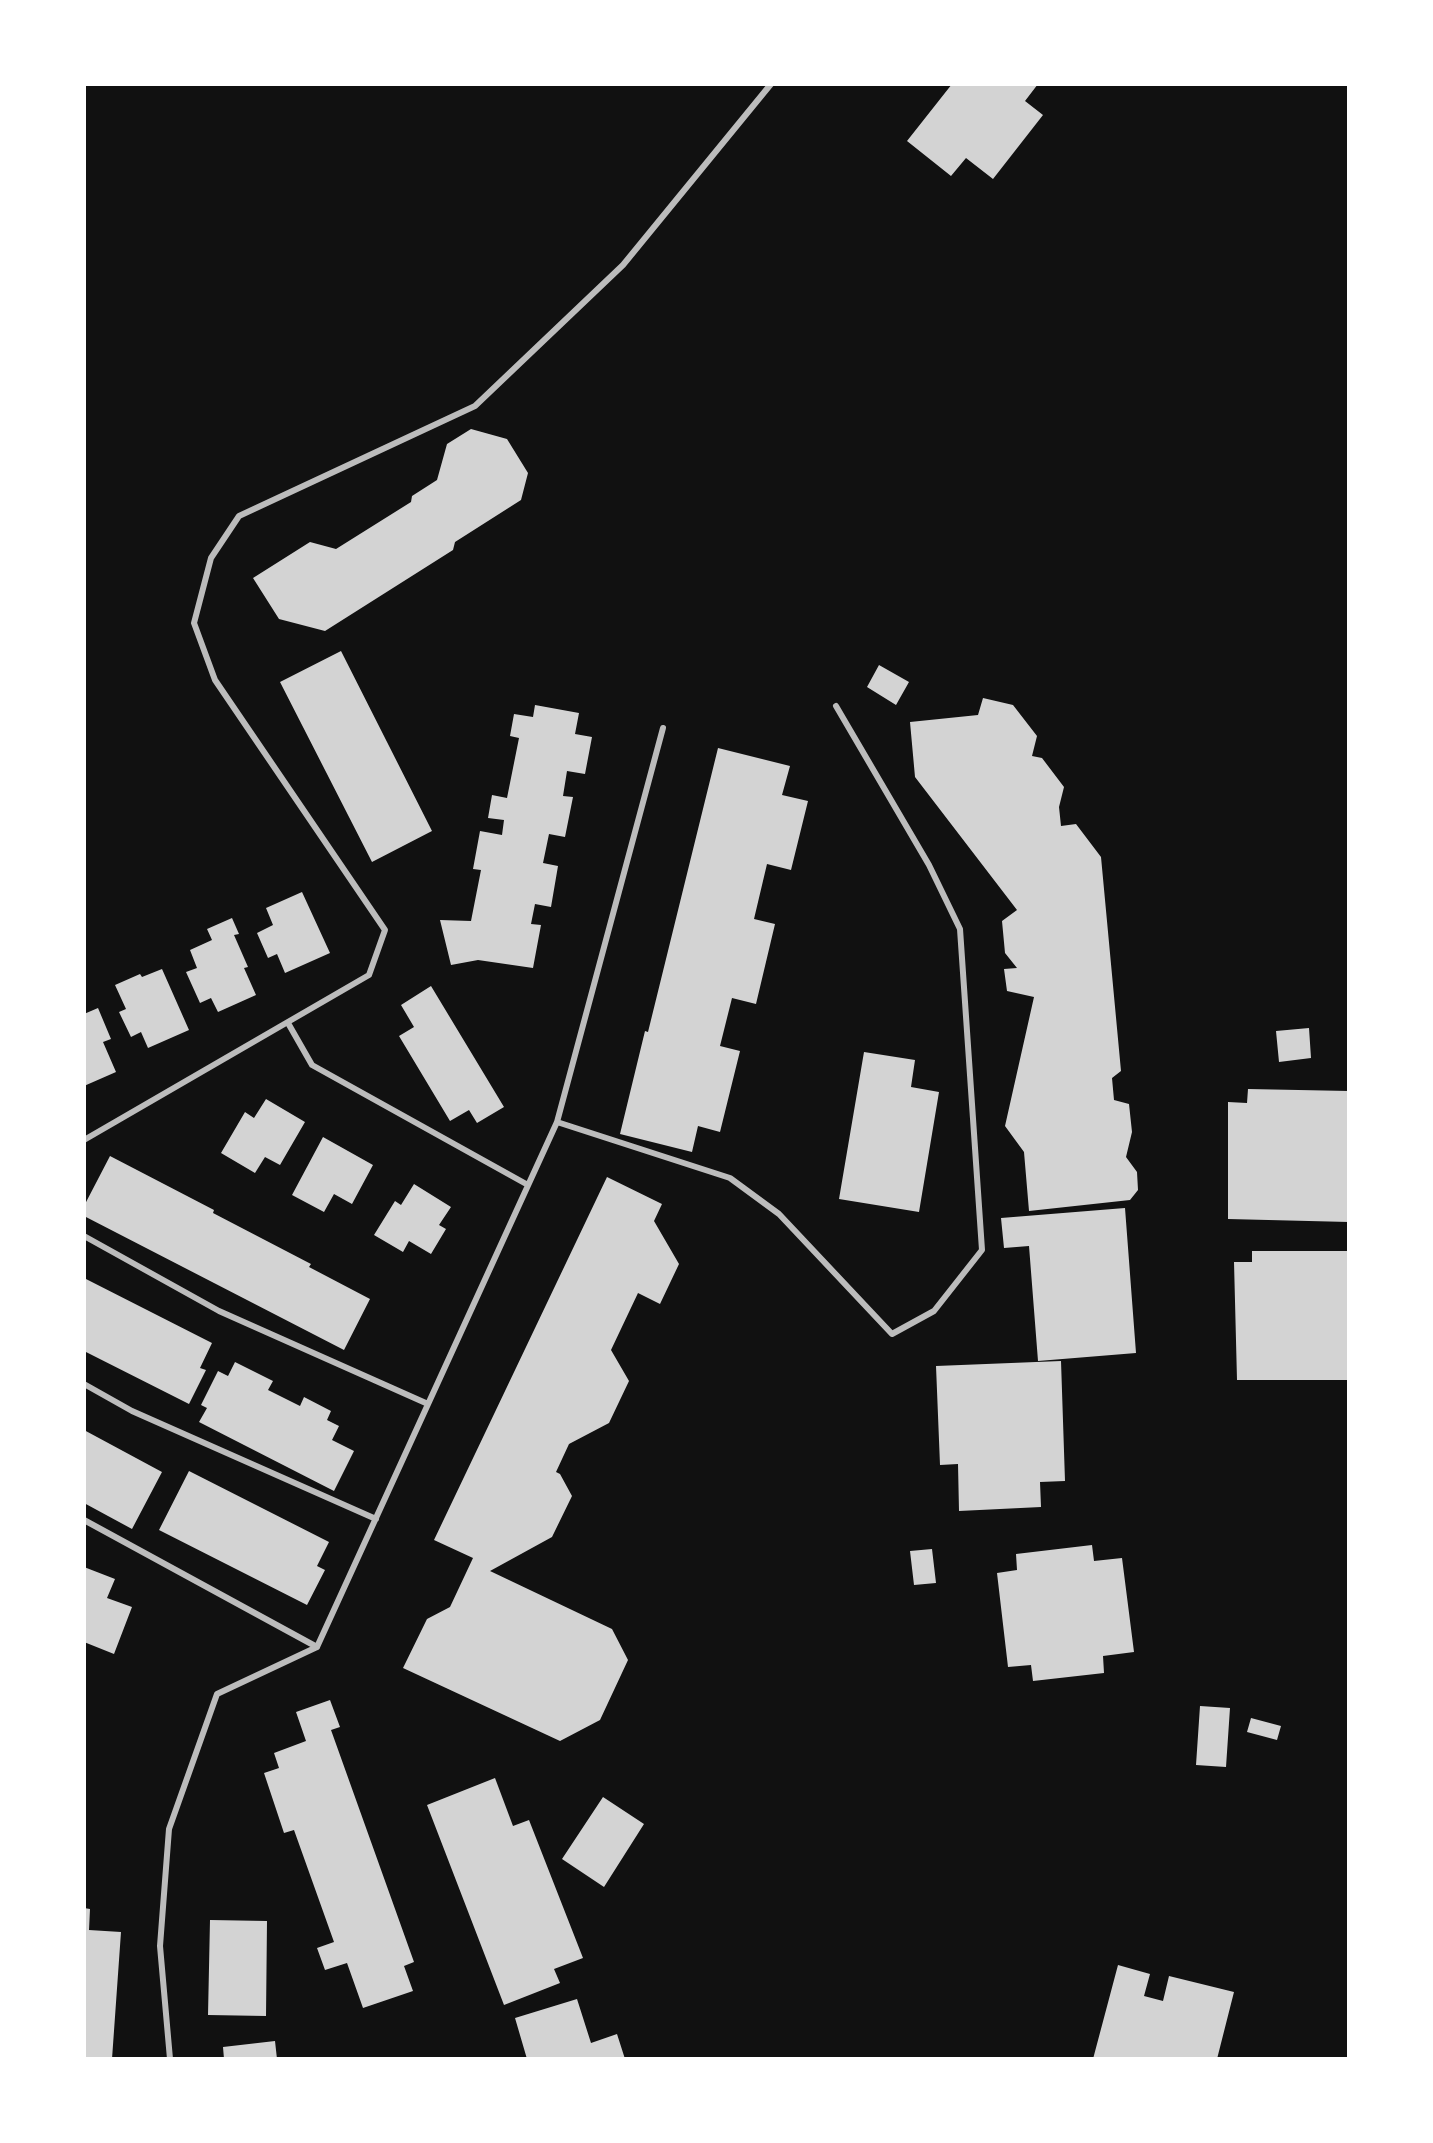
<!DOCTYPE html>
<html>
<head>
<meta charset="utf-8">
<style>
  body { margin:0 }
  #map { position:relative; width:1433px; height:2143px; overflow:hidden; background:#111; font-family:Arial,sans-serif }
  canvas { display:block }
  .frame { position:absolute; inset:0; border:86px solid #fff; pointer-events:none }
</style>
</head>
<body>
<div id="map">
<canvas width="1433" height="2143"></canvas>
<div class="frame"></div>
</div>
<script>
const ctx = document.querySelector('canvas').getContext('2d');
ctx.lineJoin = 'round';
function fill(path, color) {
  ctx.fillStyle = color;
  ctx.fill(path, 'evenodd');
}
function trace(path, color, width, dash) {
  ctx.strokeStyle = color;
  ctx.lineWidth = width;
  ctx.lineCap = dash ? 'butt' : 'round';
  ctx.setLineDash(dash || []);
  ctx.stroke(path);
}
fill(new Path2D(`
  M 952,84 L 1038,84 L 1025,101 L 1043,115 L 993,179 L 966,158 L 951,176 L 907,141 Z
  M 471,429 L 507,439 L 528,473 L 521,500 L 455,542 L 453,550 L 325,631 L 279,619 L 253,578 L 310,542 L 336,549 L 411,502 L 412,496 L 437,480 L 447,444 Z
  M 341,651 L 432,831 L 372,862 L 280,682 Z
  M 879,665 L 909,682 L 896,705 L 867,687 Z
  M 983,698 L 1013,705 L 1037,736 L 1032,756 L 1042,758 L 1064,787 L 1059,807 L 1061,826 L 1076,824 L 1101,857 L 1121,1071 L 1112,1078 L 1114,1100 L 1129,1104 L 1132,1132 L 1126,1157 L 1137,1172 L 1138,1190 L 1130,1200 L 1029,1211 L 1024,1152 L 1005,1126 L 1034,997 L 1007,991 L 1004,969 L 1017,968 L 1005,953 L 1002,921 L 1017,910 L 915,777 L 910,722 L 978,715 Z
  M 535,705 L 579,713 L 575,734 L 592,737 L 585,774 L 567,771 L 563,796 L 573,797 L 565,837 L 549,834 L 543,863 L 558,866 L 551,907 L 535,904 L 531,924 L 541,925 L 533,968 L 478,960 L 451,965 L 440,920 L 471,921 L 481,870 L 473,869 L 480,831 L 502,835 L 504,820 L 488,818 L 492,795 L 507,798 L 519,738 L 510,736 L 514,714 L 533,717 Z
  M 718,748 L 790,766 L 782,795 L 808,801 L 791,870 L 767,864 L 754,919 L 775,924 L 756,1004 L 732,998 L 720,1046 L 740,1051 L 720,1132 L 698,1126 L 692,1152 L 620,1134 L 645,1031 L 648,1032 Z
  M 302,892 L 330,953 L 285,973 L 277,954 L 268,958 L 257,933 L 273,925 L 266,908 Z
  M 232,918 L 239,934 L 234,935 L 248,967 L 244,968 L 256,995 L 218,1012 L 211,998 L 200,1003 L 186,972 L 197,968 L 190,950 L 212,940 L 207,929 Z
  M 162,969 L 189,1030 L 148,1048 L 141,1032 L 131,1037 L 119,1012 L 126,1009 L 115,985 L 140,974 L 142,977 Z
  M 431,986 L 504,1107 L 477,1123 L 469,1110 L 450,1121 L 399,1036 L 414,1027 L 401,1005 Z
  M 98,1008 L 111,1039 L 103,1042 L 116,1072 L 84,1086 L 84,1014 Z
  M 1309,1028 L 1311,1058 L 1279,1062 L 1276,1031 Z
  M 864,1052 L 915,1060 L 911,1087 L 939,1092 L 919,1212 L 839,1199 Z
  M 1248,1089 L 1349,1091 L 1349,1222 L 1228,1219 L 1228,1102 L 1247,1103 Z
  M 266,1099 L 305,1122 L 280,1165 L 265,1157 L 255,1173 L 221,1153 L 245,1112 L 254,1118 Z
  M 323,1137 L 373,1165 L 352,1204 L 334,1194 L 324,1212 L 292,1195 Z
  M 110,1156 L 214,1210 L 213,1213 L 311,1264 L 309,1267 L 370,1299 L 344,1350 L 84,1216 L 84,1206 Z
  M 607,1177 L 662,1204 L 654,1221 L 679,1264 L 660,1304 L 638,1293 L 611,1350 L 629,1381 L 609,1423 L 569,1444 L 556,1472 L 560,1474 L 572,1496 L 552,1537 L 490,1571 L 612,1629 L 628,1660 L 600,1720 L 560,1741 L 403,1668 L 427,1619 L 450,1607 L 473,1558 L 434,1540 Z
  M 414,1184 L 451,1207 L 439,1225 L 446,1229 L 431,1254 L 409,1241 L 403,1252 L 374,1235 L 395,1201 L 401,1205 Z
  M 1125,1208 L 1136,1353 L 1038,1361 L 1029,1246 L 1004,1248 L 1001,1218 Z
  M 1252,1251 L 1349,1251 L 1349,1380 L 1237,1380 L 1234,1262 L 1252,1262 Z
  M 84,1278 L 212,1343 L 200,1368 L 206,1370 L 189,1404 L 84,1351 Z
  M 1061,1361 L 1065,1481 L 1040,1482 L 1041,1507 L 959,1511 L 958,1464 L 940,1465 L 936,1366 Z
  M 235,1362 L 273,1381 L 268,1390 L 300,1406 L 304,1397 L 331,1411 L 327,1420 L 339,1426 L 332,1440 L 354,1451 L 334,1491 L 199,1422 L 207,1408 L 201,1405 L 218,1371 L 228,1376 Z
  M 84,1430 L 162,1472 L 132,1529 L 84,1503 Z
  M 189,1471 L 329,1542 L 317,1566 L 325,1570 L 307,1605 L 159,1530 Z
  M 1092,1545 L 1094,1561 L 1122,1558 L 1134,1652 L 1103,1656 L 1104,1673 L 1033,1681 L 1031,1665 L 1008,1667 L 997,1573 L 1017,1570 L 1016,1554 Z
  M 932,1549 L 936,1583 L 914,1585 L 910,1551 Z
  M 84,1567 L 115,1579 L 107,1598 L 132,1607 L 114,1654 L 84,1642 Z
  M 330,1700 L 340,1727 L 331,1730 L 414,1962 L 404,1966 L 413,1991 L 363,2008 L 347,1963 L 325,1970 L 317,1948 L 334,1942 L 294,1830 L 284,1833 L 264,1773 L 279,1768 L 274,1753 L 306,1741 L 296,1712 Z
  M 1200,1706 L 1230,1708 L 1226,1767 L 1196,1765 Z
  M 1251,1718 L 1281,1726 L 1277,1740 L 1247,1732 Z
  M 495,1778 L 513,1826 L 529,1820 L 583,1958 L 554,1969 L 560,1983 L 504,2005 L 427,1805 Z
  M 603,1797 L 644,1824 L 604,1887 L 562,1859 Z
  M 84,1908 L 90,1909 L 89,1930 L 121,1932 L 112,2059 L 84,2059 Z
  M 210,1920 L 267,1921 L 266,2016 L 208,2015 Z
  M 1118,1965 L 1150,1974 L 1144,1996 L 1163,2001 L 1169,1976 L 1234,1992 L 1217,2059 L 1093,2059 Z
  M 577,1999 L 591,2043 L 617,2034 L 625,2059 L 527,2059 L 515,2018 Z
  M 275,2041 L 277,2059 L 224,2059 L 223,2047 Z`), '#d3d3d3');
trace(new Path2D(`
  M 288,1023 L 312,1065 L 528,1185
  M 557,1122 L 730,1178 L 779,1214 L 892,1334 L 934,1311 L 982,1250 L 960,929 L 929,865 L 836,706
  M 84,1140 L 369,975 L 385,930 L 215,680 L 194,623 L 211,558 L 239,516 L 475,406 L 623,265 L 771,84
  M 84,1236 L 219,1311 L 428,1404
  M 84,1384 L 132,1411 L 376,1519
  M 84,1520 L 317,1647 L 557,1122 L 663,728
  M 170,2059 L 160,1946 L 169,1829 L 217,1694 L 317,1647`), '#bcbcbc', 6);
</script>
</body>
</html>
